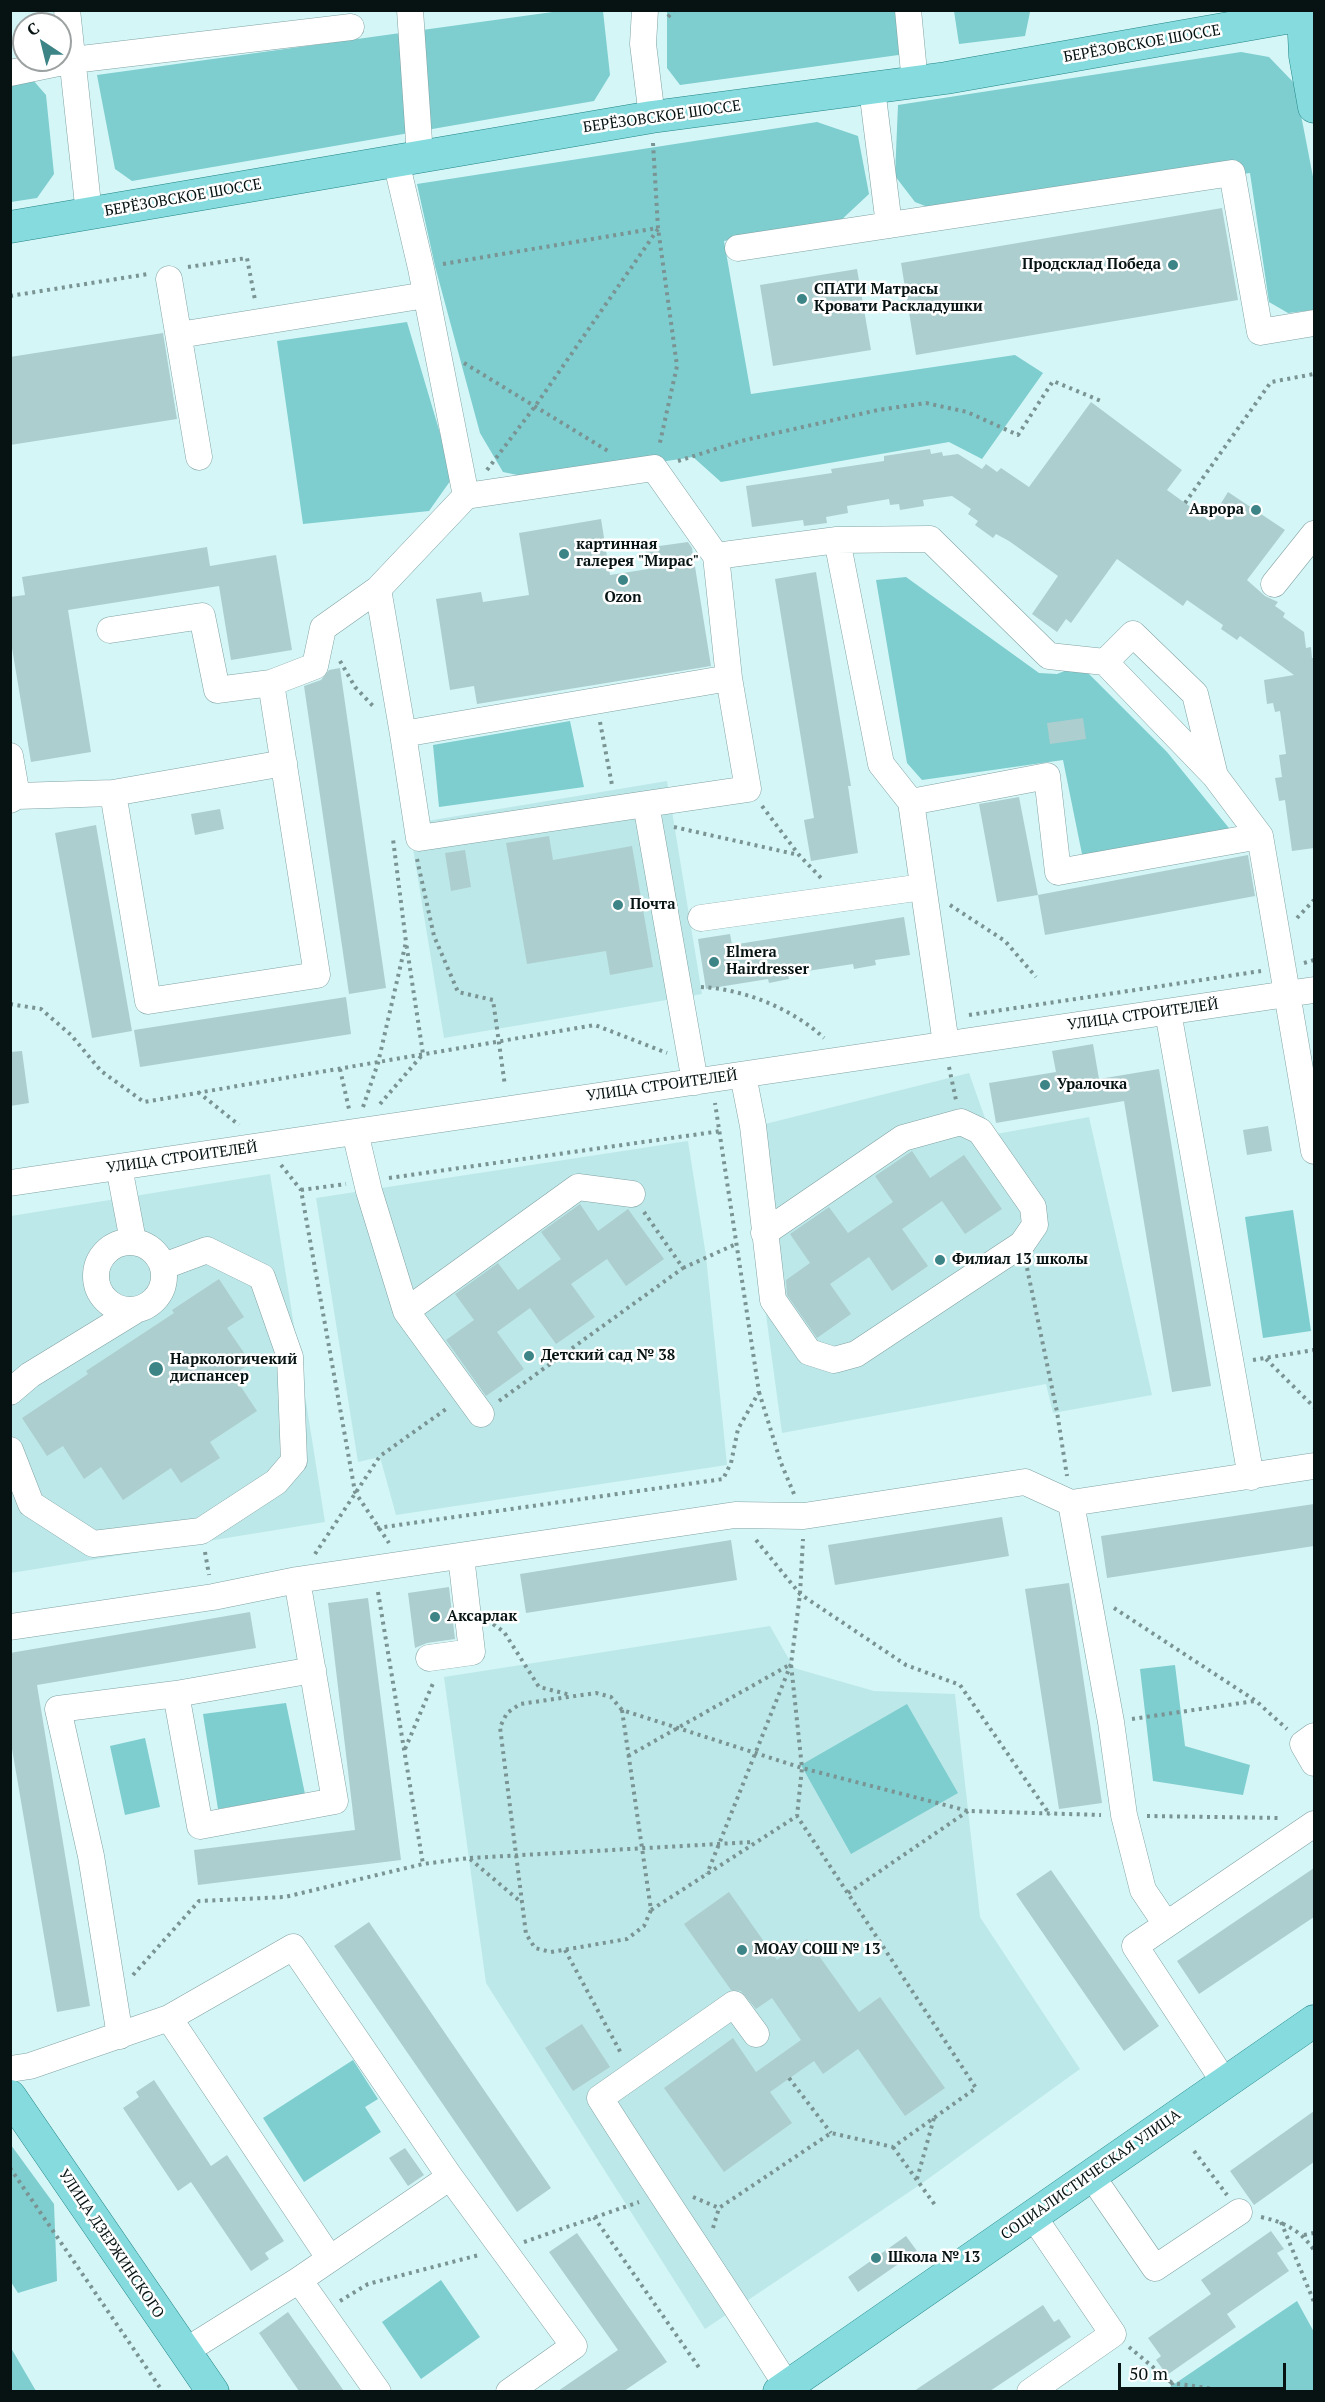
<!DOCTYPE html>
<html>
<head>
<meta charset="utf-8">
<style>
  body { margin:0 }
  #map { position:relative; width:1325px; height:2402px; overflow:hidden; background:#d4f6f7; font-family:"PT Serif",serif }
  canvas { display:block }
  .frame { position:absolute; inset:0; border:12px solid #071313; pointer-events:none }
  .north { position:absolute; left:12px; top:12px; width:60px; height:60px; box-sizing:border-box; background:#fff; border:2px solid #9ca1a1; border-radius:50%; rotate:325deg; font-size:16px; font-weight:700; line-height:24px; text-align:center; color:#071313 }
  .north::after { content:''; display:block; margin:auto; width:21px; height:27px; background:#3c8486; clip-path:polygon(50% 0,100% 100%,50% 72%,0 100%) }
  .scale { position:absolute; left:1118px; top:2363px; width:168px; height:27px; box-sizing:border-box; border:3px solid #071313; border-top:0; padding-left:8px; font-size:18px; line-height:21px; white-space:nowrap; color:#071313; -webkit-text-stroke:4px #fff; paint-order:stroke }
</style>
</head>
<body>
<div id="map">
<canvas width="1325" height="2402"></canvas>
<div class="frame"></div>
<div class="north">С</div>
<div class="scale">50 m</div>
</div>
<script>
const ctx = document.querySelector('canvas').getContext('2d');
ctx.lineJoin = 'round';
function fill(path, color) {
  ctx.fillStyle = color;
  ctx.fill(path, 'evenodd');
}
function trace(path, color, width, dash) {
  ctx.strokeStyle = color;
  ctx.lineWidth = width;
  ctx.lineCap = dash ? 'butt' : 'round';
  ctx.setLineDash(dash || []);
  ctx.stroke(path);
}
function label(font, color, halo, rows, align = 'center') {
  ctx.font = font + ' "PT Serif",serif';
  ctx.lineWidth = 5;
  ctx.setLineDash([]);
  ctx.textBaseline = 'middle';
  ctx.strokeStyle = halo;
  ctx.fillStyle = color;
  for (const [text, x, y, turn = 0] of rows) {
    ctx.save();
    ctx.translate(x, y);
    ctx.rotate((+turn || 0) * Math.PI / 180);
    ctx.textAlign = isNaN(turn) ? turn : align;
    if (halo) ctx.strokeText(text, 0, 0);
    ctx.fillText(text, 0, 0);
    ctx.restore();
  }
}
fill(new Path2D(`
  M 667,781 L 702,994 L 444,1038 L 409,824 Z
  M 969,1073 L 991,1135 L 1089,1117 L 1152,1395 L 1053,1413 L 1046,1384 L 782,1433 L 741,1130 Z
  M 688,1141 L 706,1256 L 727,1465 L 396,1515 L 380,1457 L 358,1462 L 316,1198 Z
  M 270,1174 L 325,1522 L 11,1573 L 11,1216 Z
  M 770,1626 L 794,1668 L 874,1691 L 955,1694 L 980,1917 L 1080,2069 L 921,2184 L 705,2329 L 486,1983 L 444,1677 Z`), '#bde8e9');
fill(new Path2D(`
  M 567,10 L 603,11 L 610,75 L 594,101 L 132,181 L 115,169 L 97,75 Z
  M 667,11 L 913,11 L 913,53 L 680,85 L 667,68 Z
  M 954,11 L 954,10 L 1039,11 L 1030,12 L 1025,36 L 959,44 Z
  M 1241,52 L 1269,57 L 1295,84 L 1314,182 L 1314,310 L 1288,313 L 1269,302 L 1250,173 L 948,215 L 915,202 L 895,176 L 898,105 Z
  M 32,79 L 46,95 L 54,174 L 37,198 L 11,202 L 10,83 Z
  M 817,122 L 858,136 L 869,194 L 838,223 L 724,241 L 751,394 L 1015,355 L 1043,373 L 982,459 L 949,442 L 721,482 L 693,457 L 541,480 L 503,472 L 480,433 L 435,266 L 417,184 Z
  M 407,322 L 453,477 L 429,511 L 303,524 L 277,341 Z
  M 906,577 L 1039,673 L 1057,674 L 1080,665 L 1167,752 L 1233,833 L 1083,859 L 1063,760 L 922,780 L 907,763 L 876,580 Z
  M 570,721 L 584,787 L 439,807 L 433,745 Z
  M 1293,1210 L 1311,1331 L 1263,1338 L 1245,1217 Z
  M 1175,1665 L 1185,1746 L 1250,1765 L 1243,1795 L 1153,1781 L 1140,1669 Z
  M 286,1703 L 305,1794 L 218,1809 L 203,1714 Z
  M 907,1704 L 958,1793 L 851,1854 L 801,1765 Z
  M 145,1738 L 160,1807 L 125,1815 L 110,1746 Z
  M 353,2060 L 378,2099 L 365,2107 L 381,2132 L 304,2182 L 263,2118 Z
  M 11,2145 L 54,2204 L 57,2281 L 18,2293 L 11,2282 Z
  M 441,2280 L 480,2337 L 421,2379 L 382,2322 Z
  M 1297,2301 L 1314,2332 L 1314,2391 L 1164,2391 Z
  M 10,2348 L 11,2348 L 36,2391 L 11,2391 Z`), '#7ecdcf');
fill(new Path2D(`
  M 1222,208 L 1238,300 L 916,355 L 901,263 Z
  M 857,269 L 871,350 L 773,366 L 760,285 Z
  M 163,333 L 177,419 L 10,445 L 10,357 Z
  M 1091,402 L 1182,470 L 1167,490 L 1210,521 L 1228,492 L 1285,530 L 1247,580 L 1265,596 L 1278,602 L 1275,606 L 1285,613 L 1283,617 L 1304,632 L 1306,648 L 1311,647 L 1312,658 L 1314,658 L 1314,848 L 1292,851 L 1285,800 L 1279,801 L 1275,778 L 1282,777 L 1279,755 L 1286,754 L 1280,711 L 1275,712 L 1273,703 L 1267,704 L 1264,680 L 1294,675 L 1240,636 L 1237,640 L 1221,629 L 1223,625 L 1187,600 L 1183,606 L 1117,559 L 1071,623 L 1066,619 L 1057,632 L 1032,614 L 1058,576 L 1009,541 L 996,534 L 993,538 L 975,525 L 978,521 L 968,514 L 971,509 L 952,496 L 923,500 L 924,506 L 900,510 L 899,504 L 890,505 L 889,499 L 847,506 L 848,513 L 826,517 L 827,523 L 804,526 L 803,520 L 752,527 L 746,486 L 832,473 L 831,469 L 884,461 L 884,456 L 930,449 L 931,454 L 942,452 L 943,456 L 958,454 L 982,469 L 986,464 L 997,472 L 1001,468 L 1029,487 Z
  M 601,519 L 610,575 L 648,569 L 645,548 L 688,542 L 692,548 L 711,666 L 477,704 L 474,686 L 450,690 L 436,599 L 481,592 L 483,602 L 529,595 L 519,533 Z
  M 207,547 L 210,566 L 276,555 L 292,650 L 231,660 L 219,586 L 68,610 L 91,752 L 31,762 L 10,636 L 10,597 L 25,595 L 22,577 Z
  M 816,572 L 851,786 L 848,786 L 858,853 L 811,861 L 804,820 L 814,818 L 775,579 Z
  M 340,668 L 386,988 L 349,994 L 304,686 L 321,680 L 329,670 Z
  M 1083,718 L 1086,739 L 1050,744 L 1047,723 Z
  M 1019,797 L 1038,895 L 997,902 L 979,804 Z
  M 220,809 L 224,829 L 195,835 L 191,814 Z
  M 96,825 L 132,1031 L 92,1038 L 55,833 Z
  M 549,836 L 553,860 L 632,846 L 653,967 L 610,975 L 606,951 L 527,964 L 506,843 Z
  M 465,850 L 471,887 L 451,891 L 445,853 Z
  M 1248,855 L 1255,896 L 1045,935 L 1038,895 Z
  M 904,917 L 910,955 L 875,960 L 876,965 L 854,969 L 853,964 L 788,974 L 789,979 L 769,983 L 768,979 L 706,989 L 698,939 L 730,934 L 732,945 Z
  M 346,997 L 351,1034 L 140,1067 L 134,1030 Z
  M 1093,1044 L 1099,1079 L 1159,1069 L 1211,1386 L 1172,1392 L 1124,1101 L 996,1123 L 989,1083 L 1056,1072 L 1052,1051 Z
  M 22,1051 L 29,1103 L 10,1106 L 10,1052 Z
  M 1268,1126 L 1272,1151 L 1247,1155 L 1243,1130 Z
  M 912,1151 L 930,1178 L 964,1155 L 1002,1209 L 965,1234 L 942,1201 L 902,1229 L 928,1266 L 892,1291 L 869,1257 L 830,1284 L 851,1314 L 817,1338 L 787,1295 L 786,1280 L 810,1263 L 790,1234 L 829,1207 L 848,1233 L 893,1202 L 875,1176 Z
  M 580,1204 L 598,1231 L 628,1209 L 664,1259 L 626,1286 L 607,1259 L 571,1284 L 595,1317 L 556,1344 L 530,1308 L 497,1332 L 524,1369 L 486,1396 L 446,1340 L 474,1320 L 455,1294 L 498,1263 L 518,1290 L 561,1259 L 541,1232 Z
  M 219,1279 L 244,1317 L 227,1328 L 251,1363 L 233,1375 L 257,1411 L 210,1442 L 220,1458 L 181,1483 L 171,1468 L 123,1500 L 101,1467 L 84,1479 L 63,1446 L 47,1456 L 22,1418 L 88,1374 L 86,1371 L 174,1313 L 172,1310 Z
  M 1314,1504 L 1314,1546 L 1107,1578 L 1101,1536 Z
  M 1002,1517 L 1009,1556 L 835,1585 L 828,1545 Z
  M 731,1540 L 737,1580 L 526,1613 L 520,1574 Z
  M 1069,1583 L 1102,1803 L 1059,1809 L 1025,1589 Z
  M 449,1587 L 455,1639 L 427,1643 L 415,1648 L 408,1593 Z
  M 368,1598 L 401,1860 L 198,1885 L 194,1850 L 355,1830 L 328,1603 Z
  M 250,1612 L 256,1648 L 37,1685 L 90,2006 L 57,2012 L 10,1737 L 10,1653 Z
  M 1314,1868 L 1314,1917 L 1199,1994 L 1177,1961 Z
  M 1051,1870 L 1159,2026 L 1124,2051 L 1016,1894 Z
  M 729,1892 L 777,1960 L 807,1939 L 859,2012 L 880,1997 L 945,2088 L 905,2116 L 858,2049 L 823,2074 L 814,2061 L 770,2092 L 792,2123 L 724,2172 L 664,2088 L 733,2038 L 756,2072 L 801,2040 L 772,1998 L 756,2009 L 741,1991 L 731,1990 L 684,1924 Z
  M 369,1922 L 551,2188 L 517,2212 L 334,1946 Z
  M 582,2024 L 610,2067 L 573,2091 L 545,2048 Z
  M 154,2080 L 211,2166 L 227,2155 L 284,2241 L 265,2253 L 269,2259 L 251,2271 L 191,2182 L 178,2191 L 123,2108 L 139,2097 L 136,2092 Z
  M 1314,2111 L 1314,2162 L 1254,2205 L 1230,2171 Z
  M 405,2148 L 424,2175 L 408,2186 L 389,2158 Z
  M 1271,2231 L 1284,2249 L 1277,2253 L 1289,2271 L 1227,2314 L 1236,2327 L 1167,2375 L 1156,2360 L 1161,2356 L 1148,2338 L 1211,2294 L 1201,2280 Z
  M 577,2233 L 667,2362 L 624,2391 L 558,2391 L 618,2350 L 549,2252 Z
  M 906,2236 L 917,2251 L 858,2292 L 848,2277 Z
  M 1043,2305 L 1054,2322 L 1059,2319 L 1071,2337 L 990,2391 L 914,2391 Z
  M 288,2312 L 344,2391 L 299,2391 L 259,2333 Z`), '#adcecf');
const minor = new Path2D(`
  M 67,10 L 89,214
  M 410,10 L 420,156
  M 645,10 L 643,44 L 652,117
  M 908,10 L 915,83
  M 10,73 L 73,60 L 351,27
  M 872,89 L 889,225
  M 396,161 L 421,268 L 466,496 L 654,468 L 716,556 L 729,678 L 748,789 L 646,804 L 695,1082
  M 738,248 L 1232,173 L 1260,332 L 1314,323
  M 169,279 L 199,457
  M 179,335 L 426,295
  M 837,540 L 881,764 L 911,802 L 946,1044
  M 716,556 L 837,540 L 930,539 L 1049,656 L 1105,662 L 1215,776 L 1260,836 L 1314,1151
  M 1274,584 L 1314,534
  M 110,630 L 202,616 L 217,690 L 271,683 L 317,975 L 148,1001 L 113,793
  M 1105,662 L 1133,634 L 1195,694 L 1215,776
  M 271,683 L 315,666 L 323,628 L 378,589
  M 403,734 L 378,589 L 466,496
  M 10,756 L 17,796
  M 10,800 L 17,796 L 113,793 L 284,763
  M 911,802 L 1047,776 L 1058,872 L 1260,836
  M 646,804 L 419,838 L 403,734 L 729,678
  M 701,918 L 923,887
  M 1168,1012 L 1251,1477
  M 743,1075 L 753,1126 L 773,1300 L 809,1352 L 834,1360 L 856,1354 L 1022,1244 L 1035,1225 L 1033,1207 L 980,1131 L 961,1122 L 903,1138 L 764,1233
  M 355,1132 L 369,1191 L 406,1311 L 481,1414
  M 119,1167 L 133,1241
  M 10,1183 L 1314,990
  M96 1276a34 34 0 1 1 68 0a34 34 0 1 1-68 0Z
  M 406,1311 L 578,1187 L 632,1194
  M 10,1392 L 30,1375 L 133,1312
  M 10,1450 L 31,1504 L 93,1544 L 201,1531 L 276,1482 L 294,1461 L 290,1357 L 262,1277 L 207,1250 L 164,1266
  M 1071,1503 L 1111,1722 L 1124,1815 L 1143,1890 L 1166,1924
  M 297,1580 L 735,1515 L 804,1516 L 1025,1482 L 1071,1503 L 1314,1466
  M 10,1627 L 213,1597 L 297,1580 L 335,1801 L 200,1826 L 176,1694
  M 429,1658 L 472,1652 L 461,1556
  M 1314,1736 L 1303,1744 L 1314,1763
  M 169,2018 L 330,2259
  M 756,2034 L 734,2004 L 600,2098 C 661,2195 726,2289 787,2386
  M 120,2036 L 91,1856 L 58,1709 L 176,1694 L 313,1670
  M 10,2069 L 30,2066 L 169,2018 L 293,1947 L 450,2177 L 574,2346 L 509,2392
  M 1225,2083 L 1135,1946 L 1314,1824
  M 1091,2175 L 1155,2268 L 1239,2212
  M 299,2280 L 450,2177
  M 184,2352 L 299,2280 L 378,2392
  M 1030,2392 L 1113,2334 L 1033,2216`);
const major = new Path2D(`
  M 1303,14 L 1305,56 L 1314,107
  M 10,227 L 652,117 L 946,78 L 1314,13
  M 10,2096 L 213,2392
  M 779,2392 L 1314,2021`);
trace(minor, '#82a2a3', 27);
trace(major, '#248587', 33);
trace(new Path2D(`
  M 668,17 L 674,10
  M 653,143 L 658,228 L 677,366 L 659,447
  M 443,264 L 658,228
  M 188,267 L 247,258 L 255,300
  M 10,296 L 148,274
  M 464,363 L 608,451
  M 678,461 L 741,441 L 878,410 L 926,403 L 967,412 L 1018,435 L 1053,381 L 1101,401
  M 487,470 L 536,405 L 658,229
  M 1185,503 L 1271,382 L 1314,374
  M 340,661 L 355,687 L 373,706
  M 600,722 L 612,785
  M 762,806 L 799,855 L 822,879
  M 674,827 L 799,855
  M 417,859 L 434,936 L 458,992 L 493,1000 L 505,1086
  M 950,905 L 1005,941 L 1036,977
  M 1297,918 L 1314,900
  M 1304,963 L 1314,960
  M 701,987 C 744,989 793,1009 824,1038
  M 10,1004 L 41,1009 L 71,1035 L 101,1071 L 144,1102 L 595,1025 L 667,1053
  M 969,1015 L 1261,971
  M 949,1067 L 956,1100
  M 340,1069 L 349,1109
  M 198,1092 L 239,1125
  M 380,1104 L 423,1054 L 406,942
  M 363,1107 L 378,1063 L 406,942 L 393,839
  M 281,1165 L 301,1190 L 355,1492 L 389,1543
  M 389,1178 L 721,1131
  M 301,1190 L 346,1184
  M 683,1268 L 736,1244
  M 1027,1268 L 1057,1412 L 1067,1476
  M 1266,1359 L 1314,1407
  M 1253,1360 L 1314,1350
  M 759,1392 L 781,1463 L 794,1494
  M 499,1401 L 683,1268 L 644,1212
  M 377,1528 L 723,1479 L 731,1463 L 738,1429 L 759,1392 L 715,1103
  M 756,1540 L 800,1594 L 906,1665 L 960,1685 L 1050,1815
  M 205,1552 L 209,1575
  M 315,1554 L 380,1456 L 449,1407
  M 378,1592 L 423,1864
  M 1114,1608 L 1256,1701 L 1287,1729
  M 493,1624 L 504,1632 L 539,1687 L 571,1695
  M 622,1710 L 651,1910 L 644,1926 L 627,1939 L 551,1952 L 535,1948 L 526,1934 L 500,1727 L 507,1713 L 520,1704 L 596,1693 L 611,1697 L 622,1710 L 802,1768 L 968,1811 L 1101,1815
  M 1132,1719 L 1255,1701
  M 405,1749 L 434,1681
  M 628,1756 L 791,1664 L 707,1874
  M 1147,1816 L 1281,1818
  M 470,1858 L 753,1842
  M 848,1893 L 968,1811
  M 651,1910 L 797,1816 L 802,1768 L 791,1664 L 800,1594 L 803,1539
  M 565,1950 L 622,2055
  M 133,1975 L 199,1901 L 285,1897 L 423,1864 L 469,1858 L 522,1903
  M 789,2078 L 831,2133
  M 893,2147 L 935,2205
  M 1194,2151 L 1227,2195
  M 10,2168 L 163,2392
  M 917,2179 L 934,2118
  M 693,2197 L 719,2208
  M 594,2217 L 700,2369
  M 1261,2217 C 1284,2222 1300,2230 1314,2250
  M 1281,2222 L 1314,2302
  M 713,2228 L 719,2208 L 831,2133 L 893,2147 L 976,2088 L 797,1816
  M 1304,2235 L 1314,2233
  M 524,2242 L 639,2202
  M 340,2301 L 368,2284 L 479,2255
  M 1129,2347 L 1172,2383
  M 1176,2392 L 1172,2383 L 1235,2392`), '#7a9393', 4, [3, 4.5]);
trace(minor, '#fff', 26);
trace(major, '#85dbdd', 32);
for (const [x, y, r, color] of [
  [1173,265,6,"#3c8486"],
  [802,299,6,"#3c8486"],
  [1256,510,6,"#3c8486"],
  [564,554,6,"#3c8486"],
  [623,580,6,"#3c8486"],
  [618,905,6,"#3c8486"],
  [714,962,6,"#3c8486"],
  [1045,1085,6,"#3c8486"],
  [940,1260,6,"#3c8486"],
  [529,1356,6,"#3c8486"],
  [156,1369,8,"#3c8486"],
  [435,1617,6,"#3c8486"],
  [742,1950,6,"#3c8486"],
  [876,2258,6,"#3c8486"]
]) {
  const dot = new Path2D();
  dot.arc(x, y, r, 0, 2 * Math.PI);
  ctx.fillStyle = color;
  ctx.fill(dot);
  trace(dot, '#fff', 2);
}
label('15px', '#071313', '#fff', [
  ["БЕРЁЗОВСКОЕ ШОССЕ",1142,44,-10],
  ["БЕРЁЗОВСКОЕ ШОССЕ",662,117,-8],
  ["БЕРЁЗОВСКОЕ ШОССЕ",183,198,-10],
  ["УЛИЦА СТРОИТЕЛЕЙ",1143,1015,-8],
  ["УЛИЦА СТРОИТЕЛЕЙ",662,1086,-8],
  ["УЛИЦА СТРОИТЕЛЕЙ",182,1158,-8],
  ["СОЦИАЛИСТИЧЕСКАЯ УЛИЦА",1091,2175,-35],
  ["УЛИЦА ДЗЕРЖИНСКОГО",111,2244,56]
]);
label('bold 15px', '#071313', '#fff', [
  ["Продсклад Победа",1161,265,"right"],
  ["СПАТИ Матрасы",814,290],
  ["Кровати Раскладушки",814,307],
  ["Аврора",1244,510,"right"],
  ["картинная",576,545],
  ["галерея \"Мирас\"",576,562],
  ["Ozon",623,598,"center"],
  ["Почта",630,905],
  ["Elmera",726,953],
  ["Hairdresser",726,970],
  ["Уралочка",1057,1085],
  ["Филиал 13 школы",952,1260],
  ["Детский сад № 38",541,1356],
  ["Наркологичекий",170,1360],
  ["диспансер",170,1377],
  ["Аксарлак",447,1617],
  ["МОАУ СОШ № 13",754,1950],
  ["Школа № 13",888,2258]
], 'left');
</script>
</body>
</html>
